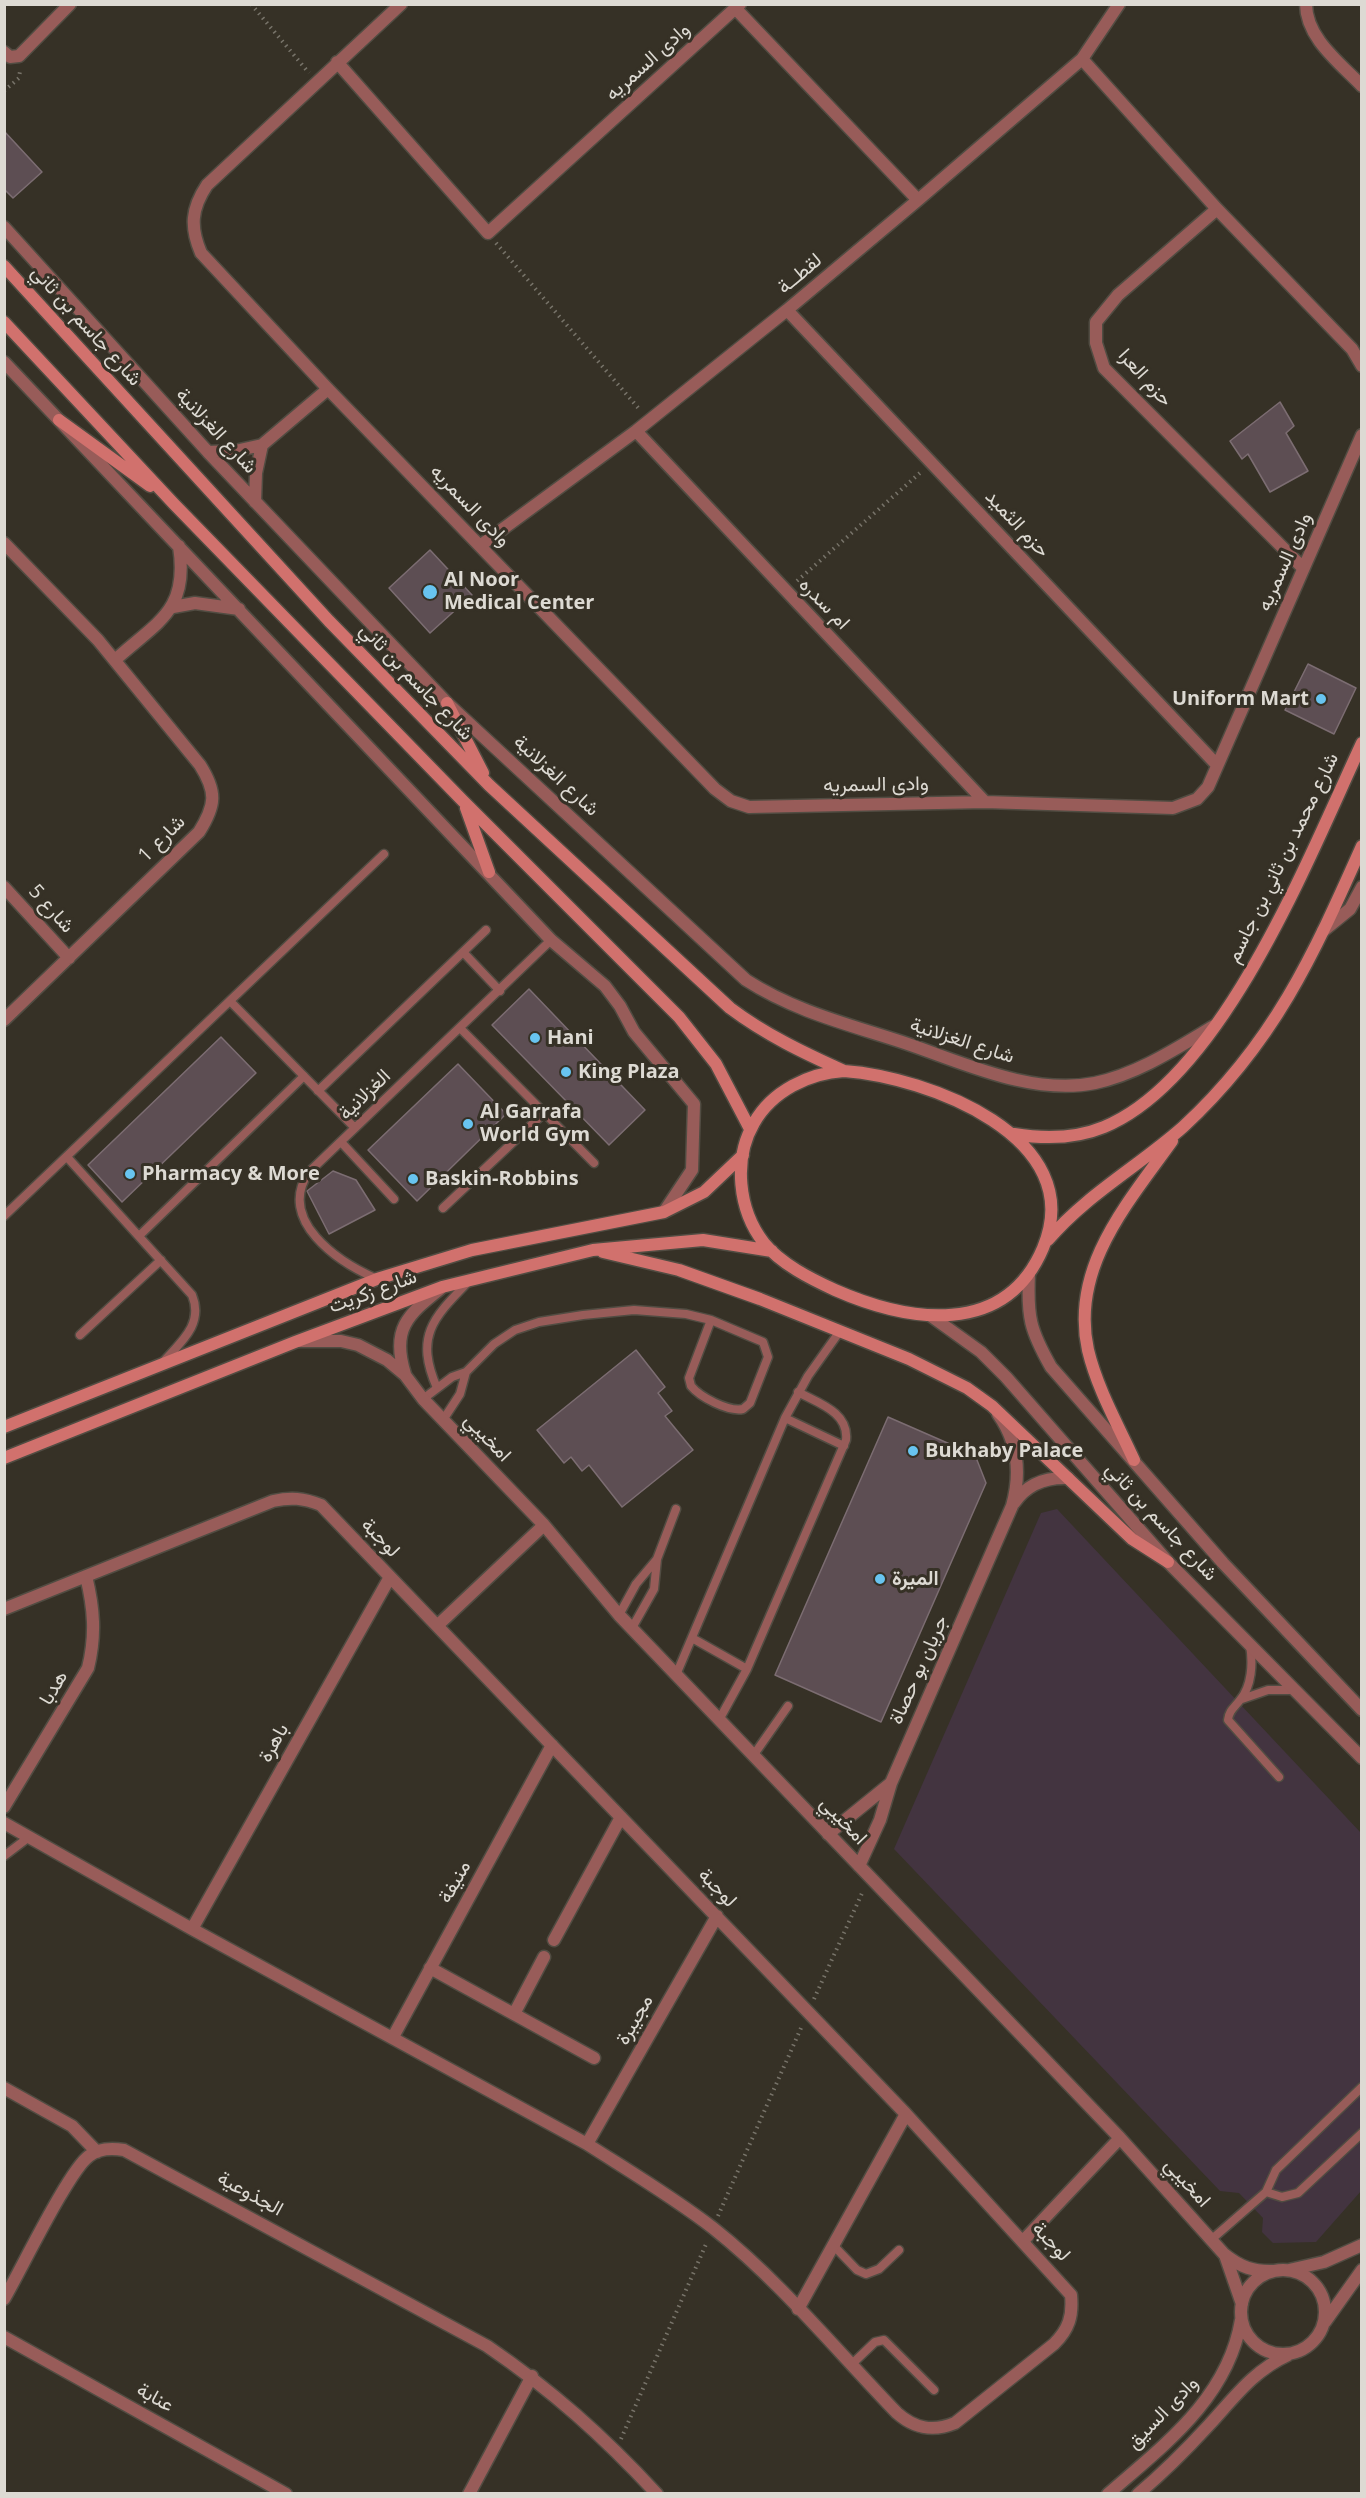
<!DOCTYPE html>
<html>
<head>
<meta charset="utf-8">
<style>
  body { margin:0 }
  #map { position:relative; width:1366px; height:2498px; overflow:hidden; background:#363126; font-family:"Open Sans",sans-serif }
  canvas { display:block }
  .frame { position:absolute; inset:0; border:6px solid #dddad3; pointer-events:none }
</style>
</head>
<body>
<div id="map">
<canvas width="1366" height="2498"></canvas>
<div class="frame"></div>
</div>
<script>
const ctx = document.querySelector('canvas').getContext('2d');
ctx.lineJoin = 'round';
function fill(path, color) {
  ctx.fillStyle = color;
  ctx.fill(path, 'evenodd');
}
function trace(path, color, width, dash) {
  ctx.strokeStyle = color;
  ctx.lineWidth = width;
  ctx.lineCap = dash ? 'butt' : 'round';
  ctx.setLineDash(dash || []);
  ctx.stroke(path);
}
function label(font, color, halo, rows, align = 'center') {
  ctx.font = font + ' "Open Sans",Vazirmatn,sans-serif';
  ctx.lineWidth = 6;
  ctx.setLineDash([]);
  ctx.textBaseline = 'middle';
  ctx.strokeStyle = halo;
  ctx.fillStyle = color;
  for (const [text, x, y, turn = 0] of rows) {
    ctx.save();
    ctx.translate(x, y);
    ctx.rotate((+turn || 0) * Math.PI / 180);
    ctx.textAlign = isNaN(turn) ? turn : align;
    if (halo) ctx.strokeText(text, 0, 0);
    ctx.fillText(text, 0, 0);
    ctx.restore();
  }
}
fill(new Path2D(`
  M 1057,1509 L 1361,1833 L 1361,2191 L 1316,2242 L 1273,2243 L 1262,2232 L 1263,2218 L 1239,2193 L 1220,2191 L 894,1849 L 1041,1513 Z`), '#433440');
const building = new Path2D(`
  M 4,131 L 42,172 L 13,198 L 4,189 Z
  M 1280,402 L 1294,426 L 1286,433 L 1308,471 L 1270,492 L 1248,454 L 1242,459 L 1230,441 Z
  M 430,550 L 472,595 L 430,633 L 389,588 Z
  M 1308,664 L 1356,688 L 1334,734 L 1285,710 Z
  M 529,989 L 645,1110 L 609,1145 L 492,1025 Z
  M 221,1037 L 256,1073 L 122,1202 L 88,1165 Z
  M 458,1064 L 506,1114 L 417,1201 L 368,1150 Z
  M 333,1171 L 356,1180 L 375,1210 L 329,1234 L 307,1191 Z
  M 636,1350 L 665,1387 L 658,1393 L 672,1411 L 665,1416 L 693,1450 L 622,1507 L 589,1465 L 582,1471 L 571,1457 L 564,1463 L 537,1430 Z
  M 888,1417 L 975,1455 L 986,1483 L 881,1722 L 775,1675 Z`);
fill(building, '#5d4e53');
trace(building, '#7c6d72', 1.5);
const service = new Path2D(`
  M 463,952 L 500,991
  M 230,1001 L 355,1128
  M 460,1028 L 594,1163
  M 318,1091 L 486,930
  M 341,1142 L 394,1199
  M 67,1157 L 192,1295 C 204,1324 181,1342 163,1362
  M 443,1208 L 544,1113
  M 4,1216 L 384,854
  M 139,1236 L 304,1076
  M 377,1279 C 338,1262 276,1220 309,1172 L 551,940
  M 80,1335 L 161,1260
  M 437,1388 C 414,1335 434,1317 470,1280
  M 423,1399 L 452,1377 L 466,1372 L 494,1344 L 515,1330 L 539,1322 L 583,1315 L 634,1310 L 686,1314 L 711,1320 L 763,1342 L 768,1357 L 750,1403 L 743,1409 C 728,1412 700,1397 691,1386 L 689,1378 L 711,1320
  M 785,1418 L 844,1446
  M 443,1420 L 460,1394 L 466,1372
  M 619,1615 L 636,1584 L 657,1559 L 676,1509
  M 632,1628 L 654,1589 L 657,1559
  M 692,1638 L 747,1669
  M 1250,1645 C 1253,1663 1252,1686 1240,1700 C 1235,1707 1229,1710 1228,1720 L 1279,1777
  M 676,1675 L 785,1418 L 808,1376 L 840,1331
  M 1242,1699 L 1268,1690 L 1296,1690
  M 719,1720 L 747,1669 L 846,1440 C 849,1412 818,1403 798,1392
  M 753,1756 L 788,1706
  M 4,1856 L 29,1837
  M 1266,2192 L 1282,2197 L 1298,2193 L 1362,2133
  M 1212,2239 L 1266,2192 L 1276,2170 L 1362,2087
  M 833,2245 L 857,2270 L 866,2274 L 879,2269 L 899,2250
  M 851,2365 L 875,2342 L 884,2340 L 934,2390`);
const minor = new Path2D(`
  M 401,4 L 207,185 C 191,209 190,227 201,253 L 328,389 L 715,789 L 731,801 L 749,807 L 985,802 L 1173,808 L 1197,799 L 1208,787 L 1362,435
  M 1306,4 C 1306,38 1340,63 1362,86
  M 736,9 L 918,200
  M 4,52 L 10,57 L 19,56 L 70,4
  M 1082,59 L 1217,209 L 1352,349 L 1362,366
  M 337,62 L 488,233 L 740,4
  M 1217,209 L 1118,295 L 1096,322 L 1096,343 L 1104,368 L 1303,568
  M 4,227 L 208,452 L 447,703 L 746,980 C 794,1011 847,1024 902,1042 C 962,1062 1031,1096 1095,1083 C 1138,1074 1177,1048 1214,1026
  M 787,310 L 1217,765
  M 4,362 L 551,940 L 605,986 L 620,1006 L 634,1032 L 694,1104 L 692,1170 L 664,1212
  M 636,431 L 985,802
  M 208,452 L 235,451 L 262,445 L 328,389
  M 255,502 L 256,473 L 262,445
  M 4,543 L 98,640 L 200,765 C 217,792 216,805 199,832 L 4,1020
  M 481,545 L 636,431 L 787,310 L 918,200 L 1082,59 L 1119,4
  M 173,607 L 195,603 L 239,609
  M 115,660 C 158,621 189,611 179,546
  M 4,887 L 69,958
  M 299,1341 L 341,1341 L 358,1345 L 387,1360 L 405,1375 L 423,1399 L 544,1525 L 619,1615 L 1120,2138 L 1224,2254 C 1240,2267 1254,2272 1274,2271
  M 405,1374 C 391,1330 407,1315 440,1289
  M 1014,1503 C 1027,1484 1046,1477 1068,1478
  M 4,1609 L 273,1501 C 291,1497 303,1498 321,1505 L 906,2114 L 1071,2295 C 1073,2316 1069,2329 1054,2344 L 955,2423 C 933,2432 915,2429 897,2413 C 837,2351 780,2281 713,2228 C 673,2197 629,2171 587,2144 L 192,1929 L 4,1823
  M 438,1625 L 544,1525
  M 4,1807 L 88,1668 C 96,1635 94,1609 86,1576
  M 828,1834 L 891,1783
  M 859,1866 L 880,1820 L 891,1783 L 1012,1506 C 1021,1474 1018,1442 998,1414
  M 192,1929 L 390,1577
  M 554,1940 L 621,1817
  M 430,1968 L 594,2058
  M 514,2014 L 544,1957
  M 393,2037 L 552,1745
  M 4,2088 L 72,2126 L 97,2152
  M 587,2144 L 717,1916
  M 1023,2241 L 1120,2138
  M 1225,2255 L 1242,2304
  M 1289,2270 L 1324,2262 L 1362,2245
  M1241 2312a42 42 0 1 1 84 0a42 42 0 1 1-84 0Z
  M 4,2299 C 20,2272 69,2170 89,2156 C 99,2148 112,2148 124,2150 L 487,2346 C 553,2391 603,2436 657,2494
  M 798,2309 L 906,2114
  M 1325,2322 L 1362,2270
  M 4,2337 L 286,2494
  M 469,2494 L 532,2376
  M 1108,2494 C 1164,2445 1228,2398 1241,2320
  M 1138,2494 C 1163,2473 1187,2449 1209,2425 C 1234,2398 1253,2371 1288,2355`);
const tertiary = new Path2D(`
  M 1323,931 L 1350,909 L 1362,887
  M 1029,1274 C 1027,1317 1030,1330 1051,1367 L 1223,1563 L 1362,1710
  M 931,1316 L 981,1352 L 1006,1377 L 1168,1562 L 1362,1758`);
const secondary = new Path2D(`
  M 4,266 L 329,621 L 489,785 L 730,1008 C 766,1035 804,1053 844,1071
  M 4,322 L 174,504 L 463,801 L 679,1017 L 716,1064 L 750,1129
  M 59,420 L 150,486
  M 447,703 L 483,773
  M 466,808 L 489,872
  M 844,1071 C 927,1077 1090,1137 1043,1248 C 1005,1338 908,1322 835,1290 C 811,1279 781,1264 764,1243 C 738,1210 733,1159 754,1123 C 772,1091 809,1073 844,1071 Z
  M 1014,1134 C 1044,1139 1075,1139 1104,1127 C 1223,1078 1310,854 1362,743
  M 1048,1240 C 1086,1195 1139,1166 1183,1127 C 1274,1043 1313,956 1362,846
  M 603,1252 L 679,1270 L 760,1299 L 909,1359 L 967,1388 L 992,1406 L 1132,1539 L 1168,1562
  M 4,1427 L 377,1279 L 472,1250 L 664,1212 L 704,1192 L 743,1155
  M 4,1458 L 295,1342 L 442,1287 L 593,1250 L 703,1240 L 772,1251
  M 1134,1460 C 1118,1425 1097,1388 1088,1350 C 1070,1268 1127,1204 1172,1141`);
trace(service, '#514c42', 11);
trace(minor, '#514c42', 15);
trace(tertiary, '#514c42', 15);
trace(secondary, '#514c42', 15);
trace(new Path2D(`
  M 251,4 L 309,73
  M 4,91 L 19,78 L 20,71
  M 496,243 L 640,410
  M 797,581 L 920,473
  M 814,1999 L 863,1891
  M 718,2216 L 801,2028
  M 621,2439 L 707,2242`), '#78746a', 4, [1.5, 4.5]);
trace(service, '#985c59', 8);
trace(minor, '#985c59', 12);
trace(tertiary, '#985c59', 12);
trace(secondary, '#d1716d', 12);
for (const [x, y, r, color] of [
  [430,592,8,"#68c4f0"],
  [1321,699,6,"#68c4f0"],
  [535,1038,6,"#68c4f0"],
  [566,1072,6,"#68c4f0"],
  [468,1124,6,"#68c4f0"],
  [130,1174,6,"#68c4f0"],
  [413,1179,6,"#68c4f0"],
  [913,1451,6,"#68c4f0"],
  [880,1579,6,"#68c4f0"]
]) {
  const dot = new Path2D();
  dot.arc(x, y, r, 0, 2 * Math.PI);
  ctx.fillStyle = color;
  ctx.fill(dot);
  trace(dot, '#363126', 2);
}
label('20px', '#dddad3', '#363126', [
  ["وادى السمريه",648,62,-42],
  ["لقطــة",800,274,-40],
  ["شارع جاسم بن ثاني",86,326,48],
  ["حزم العرا",1145,378,48],
  ["شارع الغزلانية",216,431,47],
  ["وادى السمريه",470,506,46],
  ["حزم الثميد",1017,524,47],
  ["وادى السمريه",1285,562,-66],
  ["ام سدره",824,604,46],
  ["شارع جاسم بن ثاني",416,682,46],
  ["شارع الغزلانية",556,776,43],
  ["وادى السمريه",876,785,-1],
  ["شارع 1",162,839,-45],
  ["شارع محمد بن ثاني بن جاسم",1283,858,-64],
  ["شارع 5",51,909,48],
  ["شارع الغزلانية",962,1041,18],
  ["الغزلانية",365,1095,-44],
  ["شارع زكريت",373,1292,-20],
  ["امخيبي",487,1438,46],
  ["شارع جاسم بن ثاني",1161,1522,47],
  ["لوجبة",380,1538,46],
  ["جريان بو حصاة",919,1670,-66],
  ["هدبا",54,1688,-60],
  ["باهرة",274,1743,-61],
  ["امخيبي",843,1821,46],
  ["منيفة",455,1882,-61],
  ["لوجبة",717,1888,46],
  ["مجيبرة",635,2020,-60],
  ["امخيبي",1187,2183,48],
  ["الجذوعية",250,2194,29],
  ["لوجبة",1051,2242,47],
  ["عنابة",155,2398,29],
  ["وادى السيق",1163,2413,-46]
]);
label('bold 20px', '#dddad3', '#363126', [
  ["Al Noor",444,580],
  ["Medical Center",444,603],
  ["Uniform Mart",1309,699,"right"],
  ["Hani",547,1038],
  ["King Plaza",578,1072],
  ["Al Garrafa",480,1112],
  ["World Gym",480,1135],
  ["Pharmacy & More",142,1174],
  ["Baskin-Robbins",425,1179],
  ["Bukhaby Palace",925,1451],
  ["الميرة",892,1579]
], 'left');
</script>
</body>
</html>
